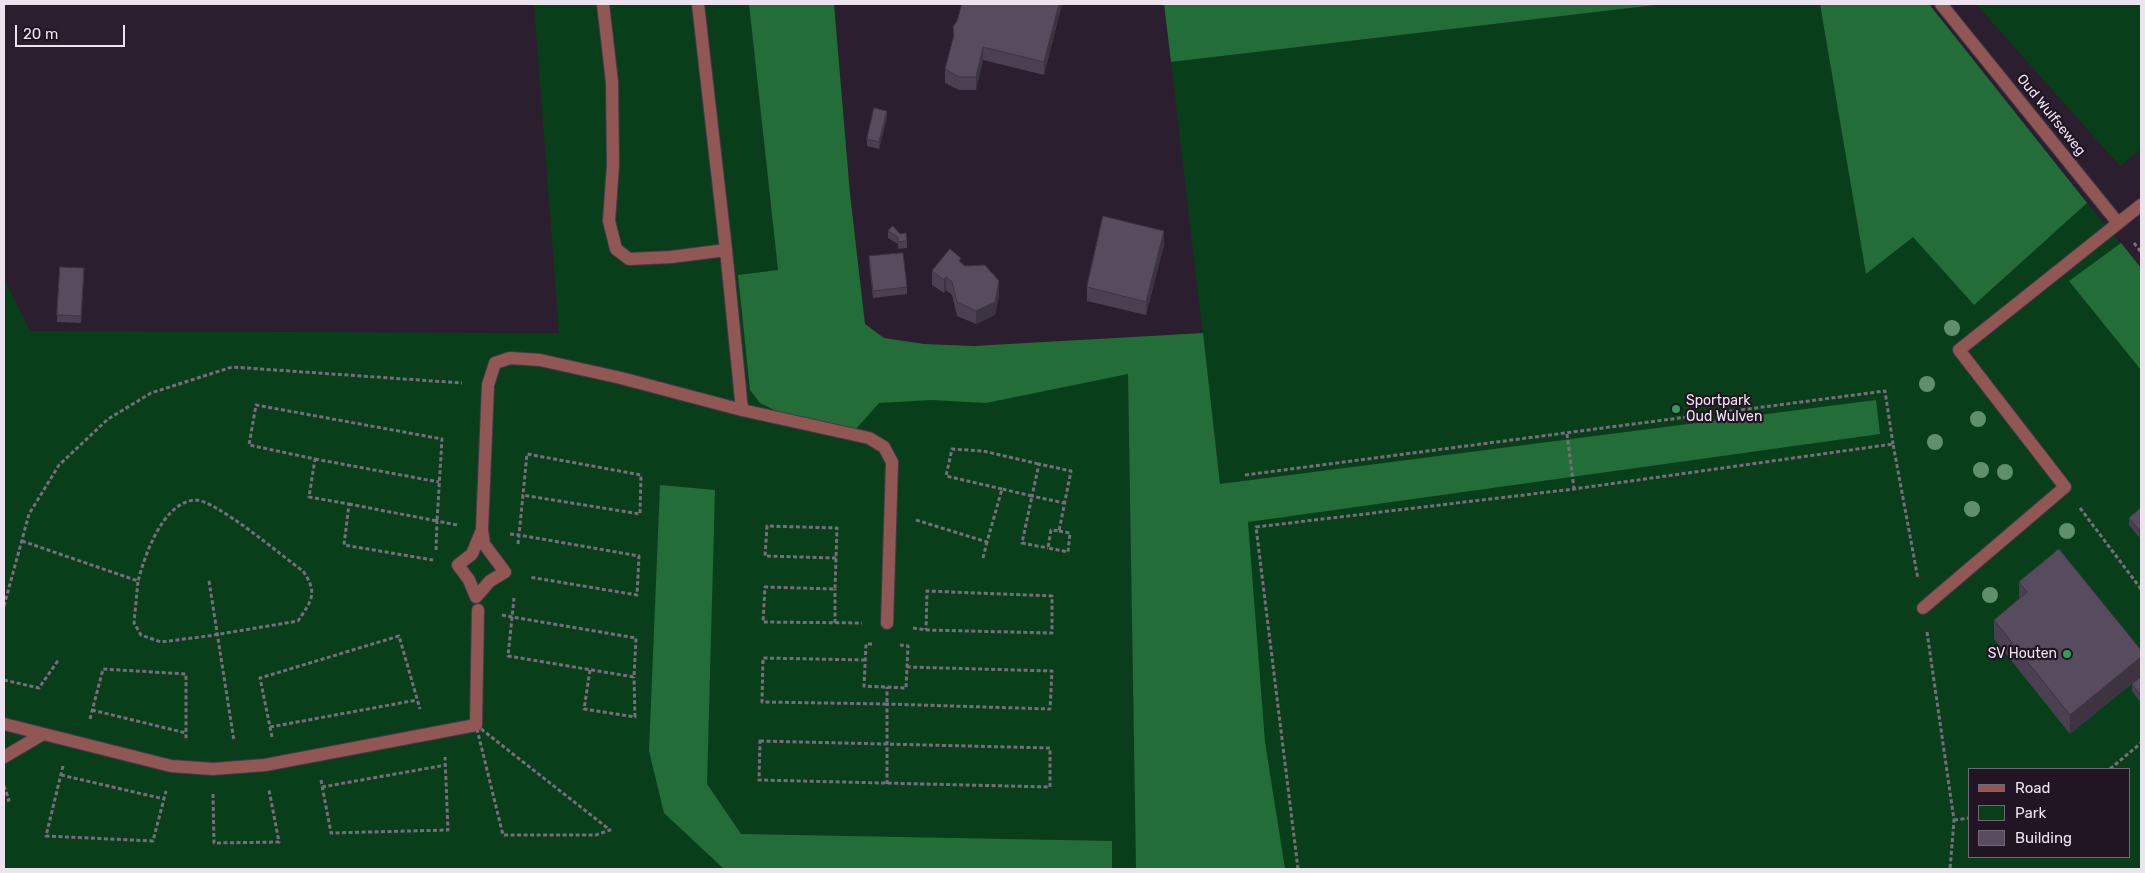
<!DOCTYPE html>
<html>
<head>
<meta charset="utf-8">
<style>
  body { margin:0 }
  #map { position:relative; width:2145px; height:873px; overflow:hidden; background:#2b1e2e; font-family:Rubik,sans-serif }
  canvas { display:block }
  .frame { position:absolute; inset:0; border:5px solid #ece3ee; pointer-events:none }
  .legend { position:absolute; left:1968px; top:768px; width:162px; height:90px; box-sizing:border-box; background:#211524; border:1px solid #726775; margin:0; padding:6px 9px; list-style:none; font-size:15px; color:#ece3ee }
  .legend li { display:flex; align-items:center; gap:10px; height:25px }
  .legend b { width:25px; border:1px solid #726775 }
  .scale { position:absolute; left:15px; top:25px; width:110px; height:22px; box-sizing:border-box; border:2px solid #ece3ee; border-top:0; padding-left:6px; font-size:15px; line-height:18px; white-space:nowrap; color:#ece3ee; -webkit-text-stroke:4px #211524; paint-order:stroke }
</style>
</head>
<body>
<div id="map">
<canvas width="2145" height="873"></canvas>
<div class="frame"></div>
<ul class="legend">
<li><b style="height:6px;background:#915754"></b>Road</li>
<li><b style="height:14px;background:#083f1a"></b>Park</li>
<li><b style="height:14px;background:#574b5e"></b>Building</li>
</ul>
<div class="scale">20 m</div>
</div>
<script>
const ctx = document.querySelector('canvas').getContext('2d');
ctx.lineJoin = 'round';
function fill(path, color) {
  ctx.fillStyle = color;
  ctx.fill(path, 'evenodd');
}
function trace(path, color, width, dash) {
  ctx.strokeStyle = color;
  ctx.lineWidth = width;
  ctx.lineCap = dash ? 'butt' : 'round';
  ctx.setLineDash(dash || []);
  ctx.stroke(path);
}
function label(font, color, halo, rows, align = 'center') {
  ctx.font = font + ' Rubik,sans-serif';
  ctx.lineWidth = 4.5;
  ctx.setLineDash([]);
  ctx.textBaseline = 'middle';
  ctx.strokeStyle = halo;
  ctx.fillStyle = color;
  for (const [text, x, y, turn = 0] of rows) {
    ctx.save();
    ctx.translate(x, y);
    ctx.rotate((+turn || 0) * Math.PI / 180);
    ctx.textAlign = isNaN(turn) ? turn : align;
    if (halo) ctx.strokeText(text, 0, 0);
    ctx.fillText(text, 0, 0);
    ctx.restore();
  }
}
fill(new Path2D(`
  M 534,4 L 749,4 L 778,270 L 764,272 L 774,372 L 1128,374 L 1136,869 L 4,869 L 4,279 L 30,331 L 559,333 Z
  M 1664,4 L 1820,4 L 1866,274 L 1913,237 L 1974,305 L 2087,203 L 2141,268 L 2141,869 L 1265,869 L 1171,62 ZM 1969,769 L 2129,769 L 2129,857 L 1969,857 Z
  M 1976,4 L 2141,4 L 2141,149 L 2120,166 Z`), '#083f1a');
fill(new Path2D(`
  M 749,4 L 834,4 L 850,194 L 865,324 L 884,338 L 924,344 L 974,346 L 1203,333 L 1220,484 L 1876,400 L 1880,434 L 1248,522 L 1265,742 L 1285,869 L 1136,869 L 1128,374 L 986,403 L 931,400 L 879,403 L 855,430 L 774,410 L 760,403 L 750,390 L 738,275 L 778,270 Z
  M 1164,4 L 1664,4 L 1171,62 Z
  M 1820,4 L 1929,4 L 2087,203 L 1974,305 L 1913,237 L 1866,274 Z
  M 2121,243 L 2141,268 L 2141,370 L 2069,281 Z
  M 660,485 L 715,490 L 707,784 L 741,834 L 1112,841 L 1112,869 L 724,869 L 664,813 L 649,751 Z`), '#236e38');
const minor = new Path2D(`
  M 603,4 L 612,82 L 613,165 L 609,221 L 616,249 L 629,259 L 671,257 L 726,250 L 698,4
  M 1941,4 L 2118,223
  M 726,250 L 742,410 L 869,438 L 884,447 L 892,462 L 887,623
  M 482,530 L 472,554 L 458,565 L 469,580 L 476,597 L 490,581 L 505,572 L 484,544 L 482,530 L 488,385 L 495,363 L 510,358 L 540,360 L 621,378 L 742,410
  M 1923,608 L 2065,487 L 1959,350 L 2141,205
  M 4,724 L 171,766 L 213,769 L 265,765 L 476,725 L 478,610
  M 4,757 L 43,734`);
trace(minor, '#463a49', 14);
trace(new Path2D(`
  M 2134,243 L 2141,252
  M 1567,434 L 1574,489
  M 315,459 L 439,482
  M 1245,475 L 1885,391 L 1893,444
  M 1002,489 L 946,476 L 952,449 L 983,451 L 1039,464
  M 349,504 L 437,521 L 442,439 L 256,405 L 249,445 L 315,459 L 309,497 L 349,504 L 344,545 L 433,560
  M 2080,508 L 2141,589
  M 916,520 L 987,542 L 1002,489 L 1032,496 L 1022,543 L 1048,548
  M 1059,531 L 1070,533 L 1068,552 L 1048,548 L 1051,530 L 1059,531 L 1071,471 L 1039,464 L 1032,496 L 1064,503
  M 510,534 L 519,535 L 527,454 L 641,475 L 640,514 L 522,495
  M 22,541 L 138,581 L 134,623 L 141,635 L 161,642 L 208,636 L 298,621 C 312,600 318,593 303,571 C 283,557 214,498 194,500 C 162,504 145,555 138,581
  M 518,544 L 519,535 L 639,556 L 637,595 L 529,577
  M 436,550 L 437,521 L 457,525
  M 836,558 L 765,556 L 767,526 L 837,528 L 835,589 L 765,587 L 763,622 L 862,623
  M 983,558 L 987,542
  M 209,581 L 234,741
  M 4,606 L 29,514 L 59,465 L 108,419 L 151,393 L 232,367 L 462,383
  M 502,615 L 512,617 L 636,638 L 634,677 L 508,656 L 514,598
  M 835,623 L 835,589
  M 913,628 L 926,630 L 1052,633 L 1052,596 L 927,591 L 926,630
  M 1927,632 L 1954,820 L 1950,869
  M 872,644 L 866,644 L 864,686 L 906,688 L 908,646 L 900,645
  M 865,660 L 763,658 L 762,702 L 887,704 L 887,687
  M 590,670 L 584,709 L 635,717 L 634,677
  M 4,680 L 39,688 L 59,659
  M 92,710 L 186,733
  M 90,719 L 103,669 L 186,674 L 186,741
  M 476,725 L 610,830 L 596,835 L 503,835 Z
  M 270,727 L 417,700
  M 272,737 L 260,678 L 399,636 L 420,709
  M 760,741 L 1050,748 L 1050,787 L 759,780 Z
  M 63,766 L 46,836 L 153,841 L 166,791
  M 2110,769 L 2141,743
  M 61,775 L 164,799
  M 321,780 L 331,833 L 448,830 L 445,757
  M 887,784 L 887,704 L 1050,709 L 1052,671 L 907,667
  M 4,786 L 9,800 L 4,802
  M 322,787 L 446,765
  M 213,794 L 214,843 L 279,842 L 269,790
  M 1954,820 L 1969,818
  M 1298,869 L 1256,527 L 1574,489 L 1893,444 L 1918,579`), '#786d7b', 3, [4, 2.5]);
trace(minor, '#915754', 12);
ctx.fillStyle = '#5f8f6b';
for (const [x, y] of [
  [1952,328],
  [1927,384],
  [1978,419],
  [1935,442],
  [1981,470],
  [2005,472],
  [1972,509],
  [2067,531],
  [1990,595]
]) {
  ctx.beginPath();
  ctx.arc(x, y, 8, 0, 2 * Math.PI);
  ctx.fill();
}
fill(new Path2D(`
  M 1062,4 L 1044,75 L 983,60 L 976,90 L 959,90 L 945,83 L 945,69 L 953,39 L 953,27 Z
  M 887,118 L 879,149 L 867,146 L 867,139 Z
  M 888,231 L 907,241 L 907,248 L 898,249 L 898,244 L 888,238 Z
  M 1164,245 L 1146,315 L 1087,301 L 1087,287 Z
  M 869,256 L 907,287 L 907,294 L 873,298 L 869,263 Z
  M 961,262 L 999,295 L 995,315 L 976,324 L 957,316 L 952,295 L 946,290 L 944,293 L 932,285 L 932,271 Z
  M 84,275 L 81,323 L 57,322 L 57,315 Z
  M 2141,508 L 2141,535 L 2139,537 L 2129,525 L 2129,518 Z
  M 2019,582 L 2141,650 L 2141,676 L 2070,734 L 1994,639 L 1994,620 L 2019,599 Z
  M 2141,677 L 2141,703 L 2132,691 L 2132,684 Z`), '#4b4051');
fill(new Path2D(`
  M 1059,4 L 1062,4 L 1044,75 L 1044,62 Z
  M 983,47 L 983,60 L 976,90 L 976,77 Z
  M 887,111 L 887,118 L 879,149 L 879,142 Z
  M 1164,231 L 1164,245 L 1146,315 L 1146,302 Z
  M 946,277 L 946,290 L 944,293 L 944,280 Z
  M 999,281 L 999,295 L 995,315 L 976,324 L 976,311 Z
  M 2141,528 L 2141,535 L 2139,537 L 2139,530 Z
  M 2141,657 L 2141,676 L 2070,734 L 2070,715 Z`), '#3d3442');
const building = new Path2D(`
  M 962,4 L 1059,4 L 1044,62 L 983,47 L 976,77 L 959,77 L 945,69 L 954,35 L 953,27 L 957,21 Z
  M 874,108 L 887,111 L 879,142 L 867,139 Z
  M 1103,216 L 1164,231 L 1146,302 L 1087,287 Z
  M 893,226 L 900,234 L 906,233 L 907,241 L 898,242 L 898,237 L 888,231 Z
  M 950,249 L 961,258 L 959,261 L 965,266 L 985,265 L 999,281 L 995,302 L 976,311 L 957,302 L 952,282 L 946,277 L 944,280 L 932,271 Z
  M 903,253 L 907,287 L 873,291 L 869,256 Z
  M 60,267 L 84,268 L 81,316 L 57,315 Z
  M 2141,508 L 2141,528 L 2139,530 L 2129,518 Z
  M 2059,549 L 2141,650 L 2141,657 L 2070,715 L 1994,620 L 2027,592 L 2019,582 Z
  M 2141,677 L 2141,696 L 2132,684 Z`);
fill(building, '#574b5e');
trace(building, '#3d3442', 1);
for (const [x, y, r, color] of [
  [1676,409,5,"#2e9e5b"],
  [2067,654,5,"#2e9e5b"]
]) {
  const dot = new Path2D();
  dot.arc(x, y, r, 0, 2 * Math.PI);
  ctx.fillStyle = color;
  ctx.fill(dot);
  trace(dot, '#211524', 2);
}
label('14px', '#ece3ee', '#211524', [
  ["Oud Wulfseweg",2051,115,51]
]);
label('14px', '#ece3ee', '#211524', [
  ["Sportpark",1686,401],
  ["Oud Wulven",1686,417],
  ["SV Houten",2057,654,"right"]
], 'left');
</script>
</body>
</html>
